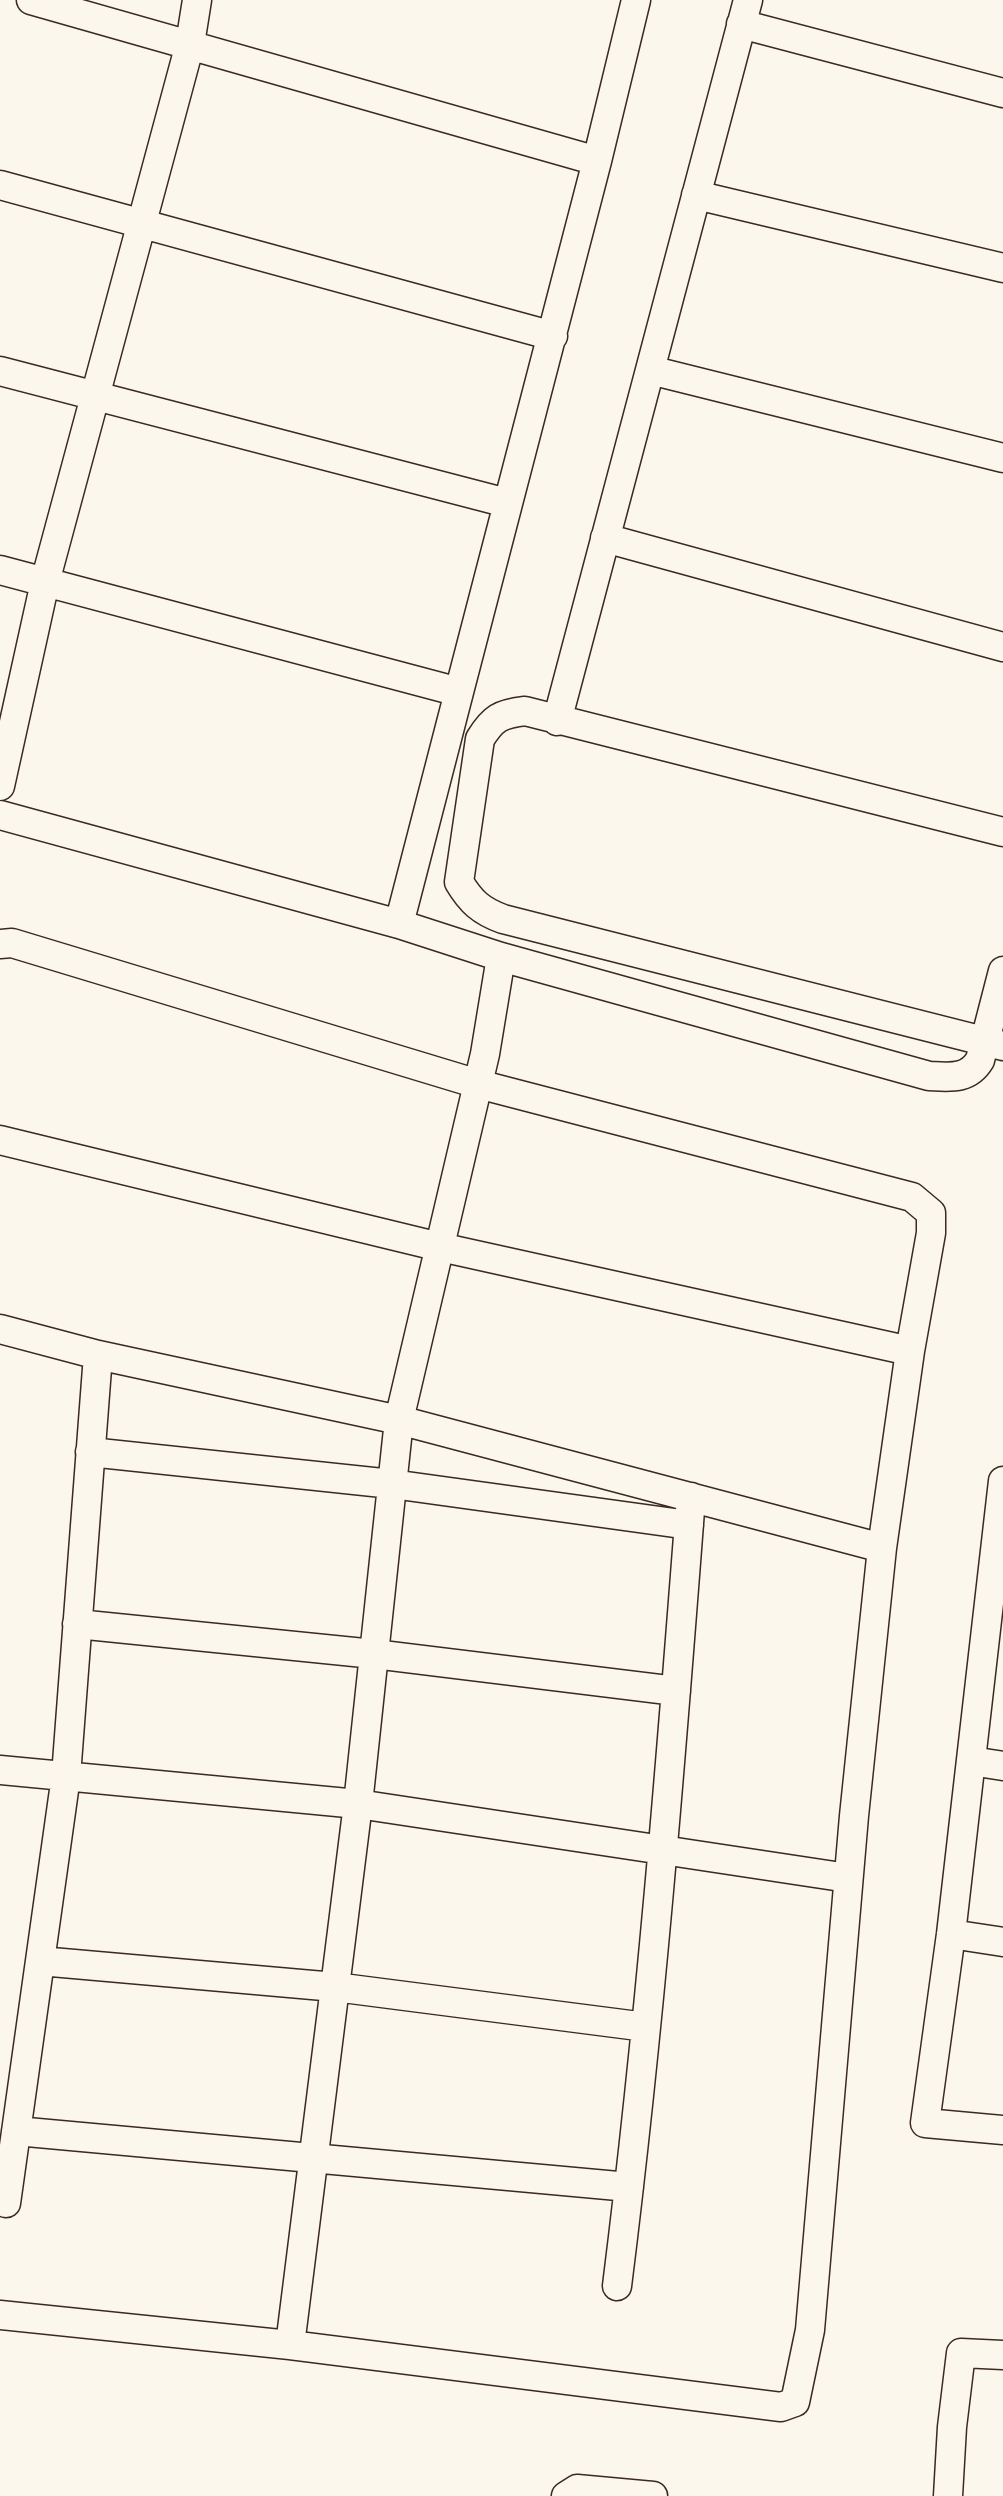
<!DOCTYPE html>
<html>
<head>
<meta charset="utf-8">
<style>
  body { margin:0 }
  canvas { display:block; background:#fbf7ec }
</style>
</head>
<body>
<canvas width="1003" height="2496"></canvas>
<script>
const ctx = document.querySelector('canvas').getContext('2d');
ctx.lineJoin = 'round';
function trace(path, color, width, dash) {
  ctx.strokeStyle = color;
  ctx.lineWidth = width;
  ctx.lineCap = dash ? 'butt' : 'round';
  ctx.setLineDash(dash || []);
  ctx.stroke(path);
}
const minor = new Path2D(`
  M 31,0 L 597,161 L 636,0
  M 741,24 L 1003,93
  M 0,185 L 553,336
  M 696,195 L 1003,268
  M 650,370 L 1003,458
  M 0,371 L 507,503
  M 605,538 L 1003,647
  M 0,570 L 459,692 L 399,924
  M 459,692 L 597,161
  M 557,721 L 748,0
  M 0,786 L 45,582 L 190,44 L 197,0
  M 0,815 L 399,924 L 501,957 L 929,1076 C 950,1077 968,1080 980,1060 L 1003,971
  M 1003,832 L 525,711 C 500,714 493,718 480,739 L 459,882 C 471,902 481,911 503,919 L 1003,1046
  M 0,944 L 12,943 L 478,1084 L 912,1197 L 931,1213 L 931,1233 L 910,1351 L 882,1548 L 854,1816 L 810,2330 L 795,2402 L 781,2407 L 290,2345 L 0,2315
  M 0,1140 L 440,1247 L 910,1351
  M 0,1329 L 98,1355 L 399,1420 L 882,1548
  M 90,1452 L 392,1484 L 689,1525
  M 1003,1481 L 951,1934 L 925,2123 L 1003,2130
  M 77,1624 L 374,1654 L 676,1691
  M 971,1761 L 1003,1766
  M 0,1770 L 358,1804 L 848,1878
  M 951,1934 L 1003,1942
  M 40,1961 L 335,1987 L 646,2027
  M 16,2131 L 629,2187
  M 6,2203 L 66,1776 L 98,1355
  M 617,2286 C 650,2024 671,1760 691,1497
  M 290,2345 L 358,1804 L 399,1420 L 485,1054 L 501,957
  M 566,2496 L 577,2489 L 653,2496
  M 948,2496 L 952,2427 L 961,2353 L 1003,2355`);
trace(minor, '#3b2a1e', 31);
trace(minor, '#fbf7ec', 28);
</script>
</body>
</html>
